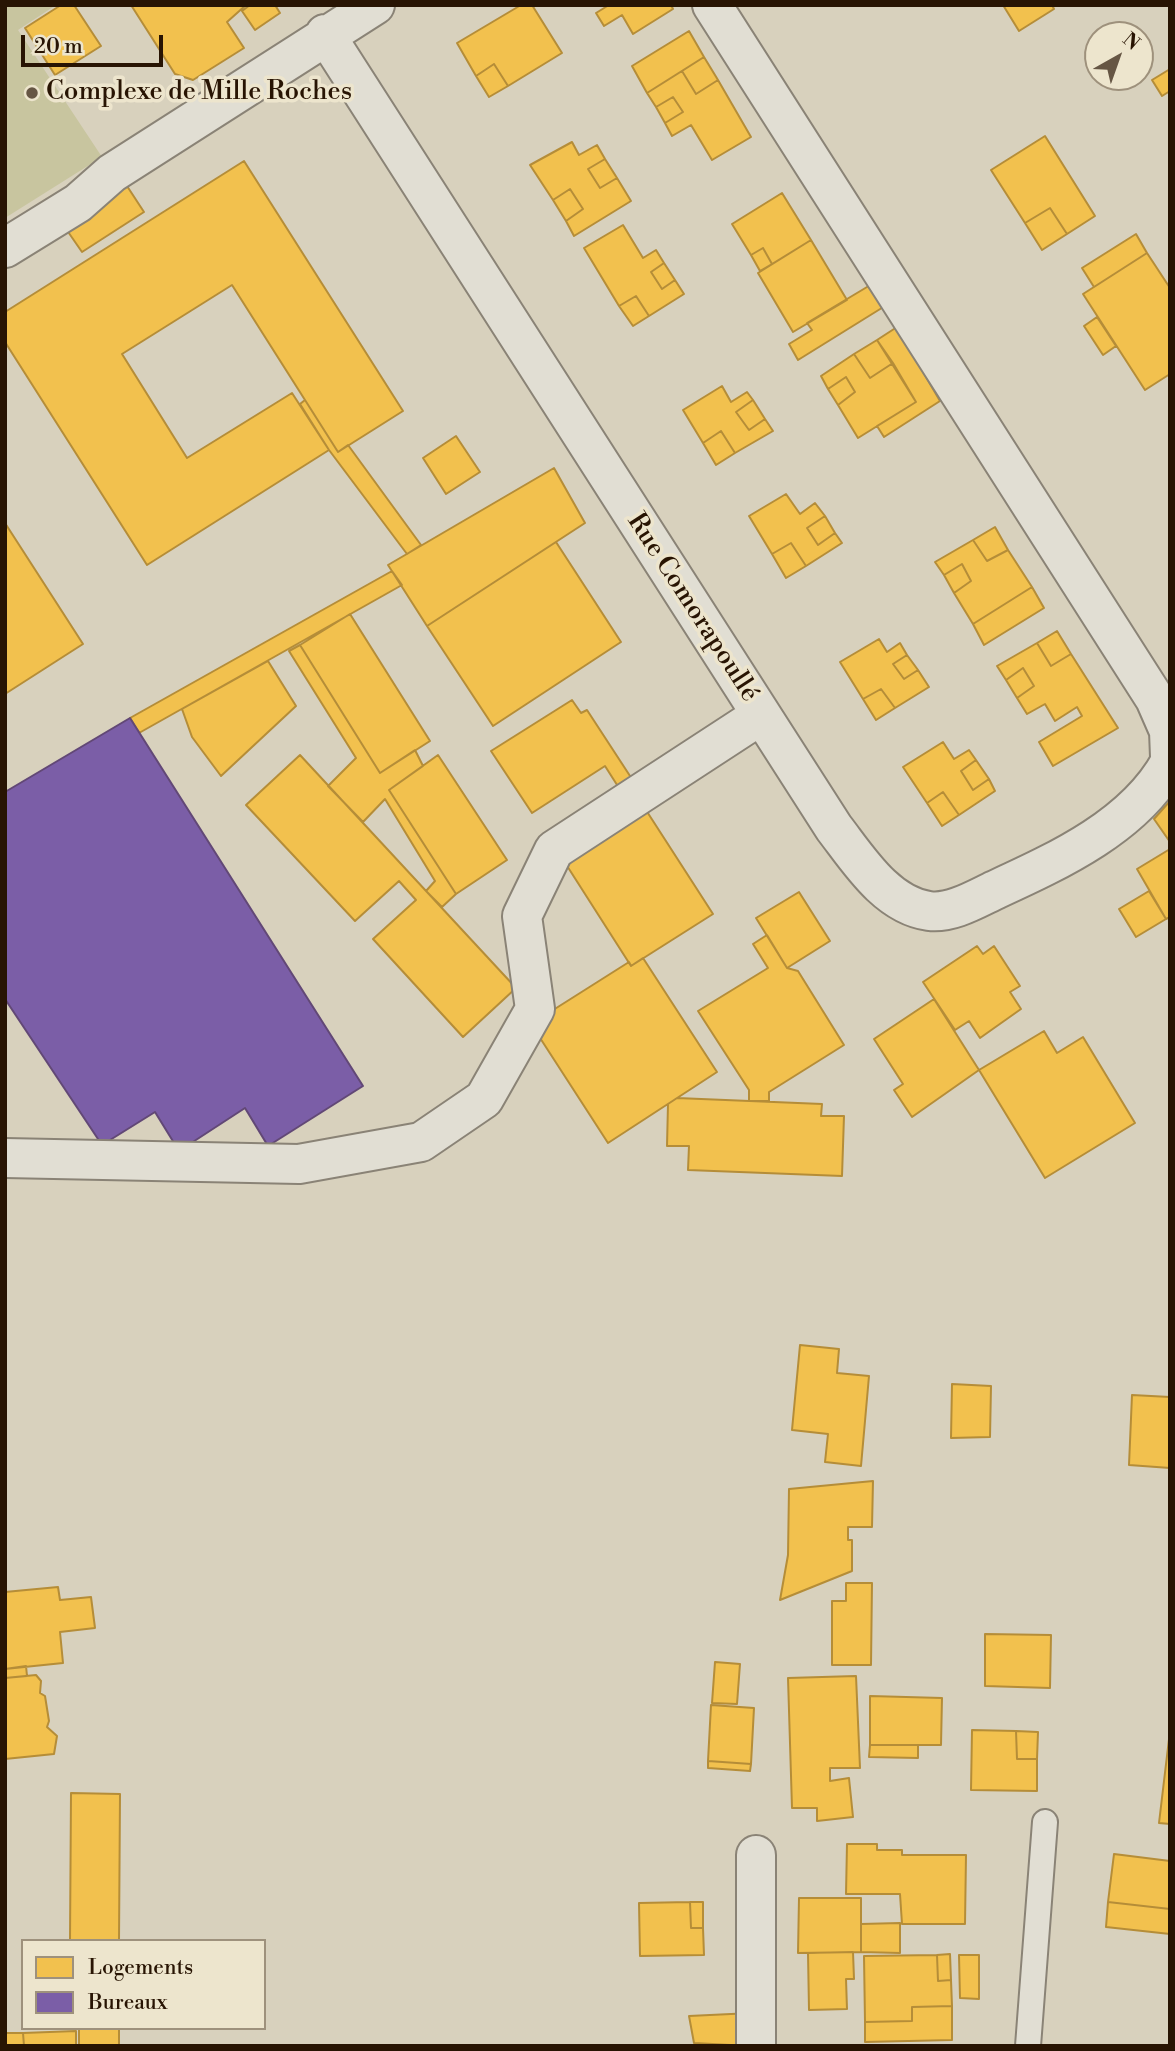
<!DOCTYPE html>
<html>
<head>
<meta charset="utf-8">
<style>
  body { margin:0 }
  #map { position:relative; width:1175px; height:2051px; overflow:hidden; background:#d8d1bd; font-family:"Libre Bodoni",serif }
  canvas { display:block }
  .frame { position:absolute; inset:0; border:7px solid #281403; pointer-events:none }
  .legend { position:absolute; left:21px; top:1939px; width:245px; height:91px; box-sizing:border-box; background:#ede5cd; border:2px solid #9e917c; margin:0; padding:9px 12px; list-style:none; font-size:21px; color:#281403 }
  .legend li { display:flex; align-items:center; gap:14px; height:35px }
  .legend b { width:35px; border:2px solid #9e917c }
  .north { position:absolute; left:1084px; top:21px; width:70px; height:70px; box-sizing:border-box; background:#ede5cd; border:2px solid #9e917c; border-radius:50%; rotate:40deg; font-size:19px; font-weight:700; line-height:28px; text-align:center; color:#281403 }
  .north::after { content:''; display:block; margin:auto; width:24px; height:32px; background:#665644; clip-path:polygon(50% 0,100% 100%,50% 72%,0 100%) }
  .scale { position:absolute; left:21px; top:35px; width:142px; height:32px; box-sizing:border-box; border:4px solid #281403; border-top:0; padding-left:9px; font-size:21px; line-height:24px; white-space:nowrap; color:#281403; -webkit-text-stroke:5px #ede5cd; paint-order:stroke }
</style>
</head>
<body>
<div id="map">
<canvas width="1175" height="2051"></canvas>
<div class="frame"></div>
<ul class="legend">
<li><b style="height:19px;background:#f2c14e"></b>Logements</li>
<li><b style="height:19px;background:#7b5ea7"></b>Bureaux</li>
</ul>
<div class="north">N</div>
<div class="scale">20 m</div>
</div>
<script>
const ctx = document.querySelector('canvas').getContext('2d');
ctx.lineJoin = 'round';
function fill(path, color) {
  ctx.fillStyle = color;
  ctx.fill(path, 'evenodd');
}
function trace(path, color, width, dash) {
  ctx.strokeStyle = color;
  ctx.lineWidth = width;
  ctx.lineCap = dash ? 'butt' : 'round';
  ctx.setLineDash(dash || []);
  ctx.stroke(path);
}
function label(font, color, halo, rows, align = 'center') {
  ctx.font = font + ' "Libre Bodoni",serif';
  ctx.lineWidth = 7;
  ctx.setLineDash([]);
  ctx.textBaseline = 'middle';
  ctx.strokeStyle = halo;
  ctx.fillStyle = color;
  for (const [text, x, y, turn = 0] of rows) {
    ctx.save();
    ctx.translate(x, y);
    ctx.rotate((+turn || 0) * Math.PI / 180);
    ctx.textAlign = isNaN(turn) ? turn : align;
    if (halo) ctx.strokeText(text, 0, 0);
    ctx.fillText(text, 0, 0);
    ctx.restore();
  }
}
fill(new Path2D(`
  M 5,5 L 56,5 L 18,30 L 102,157 L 5,218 Z`), '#c8c59f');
const homes = new Path2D(`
  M 61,5 L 74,5 L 101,46 L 55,75 L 25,28 Z
  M 131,5 L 246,5 L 227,22 L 244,48 L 193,80 L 175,74 Z
  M 250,5 L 275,5 L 280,13 L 255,30 L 242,11 Z
  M 521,5 L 532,5 L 562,53 L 508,86 L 494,64 L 476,76 L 457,43 Z
  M 609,5 L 671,5 L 673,9 L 633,34 L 622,15 L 604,26 L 596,13 Z
  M 1003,5 L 1052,5 L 1054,9 L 1019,31 Z
  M 689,31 L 704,57 L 647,93 L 632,66 Z
  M 704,57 L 718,80 L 696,94 L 682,71 Z
  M 494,64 L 508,86 L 489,97 L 476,76 Z
  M 1170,69 L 1170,91 L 1162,96 L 1152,80 Z
  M 682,71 L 696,94 L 718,80 L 751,137 L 712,160 L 691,125 L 672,136 L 665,123 L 683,112 L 673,97 L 656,107 L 647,93 Z
  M 673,97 L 683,112 L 665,123 L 656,107 Z
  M 1045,136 L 1095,216 L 1067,234 L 1050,208 L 1025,223 L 991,170 Z
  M 572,142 L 579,155 L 597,145 L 605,159 L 588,169 L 600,188 L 617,178 L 631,201 L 574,236 L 566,221 L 583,209 L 570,189 L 553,200 L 530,165 Z
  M 605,159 L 617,178 L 600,188 L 588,169 Z
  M 244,161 L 403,411 L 338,452 L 232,285 L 122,354 L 187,458 L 292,393 L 329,450 L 147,565 L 5,342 L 5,312 Z
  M 127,186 L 144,212 L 82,252 L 64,226 Z
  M 570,189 L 583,209 L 566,221 L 553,200 Z
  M 782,193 L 811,240 L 772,264 L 763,248 L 751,255 L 732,224 Z
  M 1050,208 L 1067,234 L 1042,250 L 1025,223 Z
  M 623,225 L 643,258 L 656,250 L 664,263 L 651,272 L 662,289 L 675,280 L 684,294 L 649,316 L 636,296 L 619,306 L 584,248 Z
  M 1136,234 L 1147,253 L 1094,287 L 1082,268 Z
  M 811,240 L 847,300 L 793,332 L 758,273 Z
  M 763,248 L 772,264 L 760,271 L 751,255 Z
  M 1147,253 L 1170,288 L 1170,374 L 1145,390 L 1083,294 Z
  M 664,263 L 675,280 L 662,289 L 651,272 Z
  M 872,284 L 885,306 L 798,360 L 789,344 L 812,330 L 807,323 Z
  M 636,296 L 649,316 L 633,326 L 619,306 Z
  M 1097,317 L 1116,346 L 1103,355 L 1084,326 Z
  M 897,327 L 940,401 L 884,437 L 877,426 L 916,402 L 877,340 Z
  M 877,340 L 893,363 L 870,378 L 854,354 Z
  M 854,354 L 870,378 L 893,363 L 916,402 L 858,438 L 838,405 L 855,392 L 846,377 L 828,389 L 821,376 Z
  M 846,377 L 855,392 L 838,405 L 828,389 Z
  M 722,386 L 731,402 L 747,392 L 753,400 L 736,412 L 749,430 L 765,419 L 773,431 L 735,453 L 721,431 L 703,443 L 683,410 Z
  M 305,400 L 338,452 L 348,445 L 421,545 L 407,554 L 329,450 L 300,404 Z
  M 753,400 L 765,419 L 749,430 L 736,412 Z
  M 721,431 L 735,453 L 716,465 L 703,443 Z
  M 456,436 L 480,472 L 446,494 L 423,458 Z
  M 554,468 L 585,523 L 427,626 L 388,565 Z
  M 786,494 L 800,514 L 815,503 L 825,516 L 807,528 L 818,545 L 835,533 L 842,543 L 806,566 L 791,543 L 772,554 L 749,516 Z
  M 825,516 L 835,533 L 818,545 L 807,528 Z
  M 5,523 L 83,644 L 5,694 Z
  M 995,527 L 1008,550 L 987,561 L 973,540 Z
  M 973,540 L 987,561 L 1008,550 L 1032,587 L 973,624 L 954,593 L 971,581 L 962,564 L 944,575 L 935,562 Z
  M 556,542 L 621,642 L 493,726 L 427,626 Z
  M 791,543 L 806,566 L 786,578 L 772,554 Z
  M 962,564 L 971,581 L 954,593 L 944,575 Z
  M 392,571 L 402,585 L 139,733 L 130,718 Z
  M 1032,587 L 1044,608 L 984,645 L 973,624 Z
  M 350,614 L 430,741 L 380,773 L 300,645 Z
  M 1057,631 L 1071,654 L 1051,666 L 1037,643 Z
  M 879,639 L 887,652 L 900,643 L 907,655 L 893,664 L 904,679 L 918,670 L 929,687 L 895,708 L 881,689 L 863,699 L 840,662 Z
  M 1037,643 L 1051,666 L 1071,654 L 1118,728 L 1053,766 L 1039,742 L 1082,716 L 1077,707 L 1055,721 L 1045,704 L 1027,714 L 1017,698 L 1034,686 L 1023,668 L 1006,680 L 997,666 Z
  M 300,645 L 380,773 L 415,750 L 423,766 L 389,790 L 456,894 L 442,907 L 426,891 L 435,881 L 385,799 L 363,822 L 328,786 L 356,758 L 289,651 Z
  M 907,655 L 918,670 L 904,679 L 893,664 Z
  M 268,661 L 296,706 L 221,776 L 192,737 L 182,709 Z
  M 1023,668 L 1034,686 L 1017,698 L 1006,680 Z
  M 881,689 L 895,708 L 876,720 L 863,699 Z
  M 572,700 L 581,713 L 587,710 L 632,779 L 619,788 L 605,766 L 532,813 L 491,751 Z
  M 943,742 L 954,759 L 969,750 L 976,760 L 961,771 L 973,790 L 989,779 L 995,791 L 959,815 L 943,792 L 927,803 L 903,767 Z
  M 300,755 L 516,988 L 463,1037 L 373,939 L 416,900 L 399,881 L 355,921 L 246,805 Z
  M 438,755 L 507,860 L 456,894 L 389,790 Z
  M 976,760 L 989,779 L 973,790 L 961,771 Z
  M 943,792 L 959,815 L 942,826 L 927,803 Z
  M 1170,801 L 1170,842 L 1154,819 Z
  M 644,807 L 713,914 L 631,966 L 562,858 Z
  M 1170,849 L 1170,917 L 1166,919 L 1137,869 Z
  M 1149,891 L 1166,919 L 1136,937 L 1119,909 Z
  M 799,892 L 830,941 L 787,968 L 756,918 Z
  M 767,935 L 787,968 L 798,971 L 844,1045 L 769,1092 L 769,1101 L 749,1101 L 749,1090 L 698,1011 L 768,968 L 753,944 Z
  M 977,946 L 983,954 L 994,946 L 1020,986 L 1010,992 L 1021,1009 L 980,1038 L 969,1021 L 955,1030 L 923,982 Z
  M 643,958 L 717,1072 L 608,1143 L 531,1024 L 629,962 L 631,966 Z
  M 934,999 L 979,1070 L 912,1117 L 894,1090 L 903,1084 L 874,1039 Z
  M 1044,1031 L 1057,1053 L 1083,1037 L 1135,1123 L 1045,1178 L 979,1070 Z
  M 677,1098 L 822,1104 L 821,1116 L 844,1116 L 842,1176 L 688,1170 L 689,1146 L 667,1146 L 668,1104 Z
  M 800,1345 L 839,1349 L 837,1373 L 869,1376 L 861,1466 L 825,1462 L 828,1434 L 792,1430 Z
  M 952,1384 L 991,1386 L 990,1437 L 951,1438 Z
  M 1132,1395 L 1170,1397 L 1170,1468 L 1129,1465 Z
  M 873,1481 L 872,1527 L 848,1527 L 848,1540 L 852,1540 L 852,1571 L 780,1600 L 788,1555 L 789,1489 Z
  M 846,1583 L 872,1583 L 871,1665 L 832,1665 L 832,1601 L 846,1601 Z
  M 58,1587 L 60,1600 L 91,1597 L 95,1628 L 60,1632 L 63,1663 L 5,1669 L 5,1592 Z
  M 985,1634 L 1051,1635 L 1050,1688 L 985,1686 Z
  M 715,1662 L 740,1664 L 737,1704 L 712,1703 Z
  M 26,1666 L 27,1676 L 5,1678 L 5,1669 Z
  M 36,1675 L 41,1681 L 40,1693 L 45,1696 L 49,1721 L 47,1727 L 57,1736 L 54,1754 L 5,1759 L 5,1678 Z
  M 856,1676 L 860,1768 L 830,1768 L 830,1781 L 849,1778 L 853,1817 L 817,1821 L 817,1808 L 792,1808 L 788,1678 Z
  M 870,1696 L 942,1698 L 941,1745 L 870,1745 Z
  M 711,1705 L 754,1708 L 751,1764 L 708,1761 Z
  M 972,1730 L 1016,1731 L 1017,1759 L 1037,1759 L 1037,1791 L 971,1790 Z
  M 1016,1731 L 1038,1732 L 1037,1759 L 1017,1759 Z
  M 1169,1739 L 1170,1739 L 1170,1824 L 1159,1823 Z
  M 870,1745 L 918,1745 L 918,1758 L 869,1757 Z
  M 708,1761 L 751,1764 L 750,1771 L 708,1768 Z
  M 71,1793 L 120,1794 L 119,1941 L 70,1941 Z
  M 847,1844 L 877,1844 L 877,1850 L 902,1850 L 902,1855 L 966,1855 L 965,1924 L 902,1924 L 900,1894 L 846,1894 Z
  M 1114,1854 L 1170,1861 L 1170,1909 L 1108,1902 Z
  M 799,1898 L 861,1898 L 861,1952 L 798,1953 Z
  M 690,1902 L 691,1928 L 703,1928 L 704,1955 L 640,1956 L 639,1903 Z
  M 690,1902 L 703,1902 L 703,1928 L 691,1928 Z
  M 1108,1902 L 1170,1909 L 1170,1934 L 1106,1927 Z
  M 900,1923 L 900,1953 L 861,1952 L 861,1924 Z
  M 853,1952 L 854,1979 L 846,1979 L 847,2009 L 809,2010 L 808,1953 Z
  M 950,1954 L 951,1980 L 938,1981 L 937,1955 Z
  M 937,1955 L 938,1981 L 951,1980 L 952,2006 L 912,2007 L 912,2021 L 865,2022 L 864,1956 Z
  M 959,1955 L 979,1955 L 979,1999 L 960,1998 Z
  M 952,2006 L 952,2040 L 865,2042 L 865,2022 L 912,2021 L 912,2007 Z
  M 752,2013 L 749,2046 L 694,2043 L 689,2016 Z
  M 79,2028 L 119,2028 L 119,2046 L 79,2045 Z
  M 76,2031 L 76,2046 L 24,2046 L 23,2033 Z
  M 5,2033 L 23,2033 L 24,2046 L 5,2046 Z`);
fill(homes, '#f2c14e');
trace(homes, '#b58d38', 2);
const offices = new Path2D(`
  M 130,718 L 363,1086 L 268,1146 L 245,1108 L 179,1151 L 155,1112 L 102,1145 L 5,999 L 5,792 Z`);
fill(offices, '#7b5ea7');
trace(offices, '#624876', 2);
const lane = new Path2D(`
  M 1028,2046 L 1045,1822`);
const street = new Path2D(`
  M 712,5 L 1155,699 L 1169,731 L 1170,757
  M 325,34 L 834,828 C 858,859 886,905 929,911 C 951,914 976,899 995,890 C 1058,861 1135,826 1170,762
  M 5,248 L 78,203 L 112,173 L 375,5
  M 5,1158 L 299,1164 L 421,1142 L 484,1099 L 535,1009 L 522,916 L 554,850 L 761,715
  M 756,1855 L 756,2046`);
trace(lane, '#8a8376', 28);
trace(street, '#8a8376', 42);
trace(lane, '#e1ded3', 24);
trace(street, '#e1ded3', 38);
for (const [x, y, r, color] of [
  [32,93,7,"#665644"]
]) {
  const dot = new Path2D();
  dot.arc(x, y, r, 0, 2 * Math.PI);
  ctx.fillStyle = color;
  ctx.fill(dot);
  trace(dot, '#ede5cd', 2.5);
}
label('26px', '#281403', '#ede5cd', [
  ["Complexe de Mille Roches",46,93]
], 'left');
label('26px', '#281403', '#ede5cd', [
  ["Rue Comorapoullé",692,608,57]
]);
</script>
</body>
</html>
